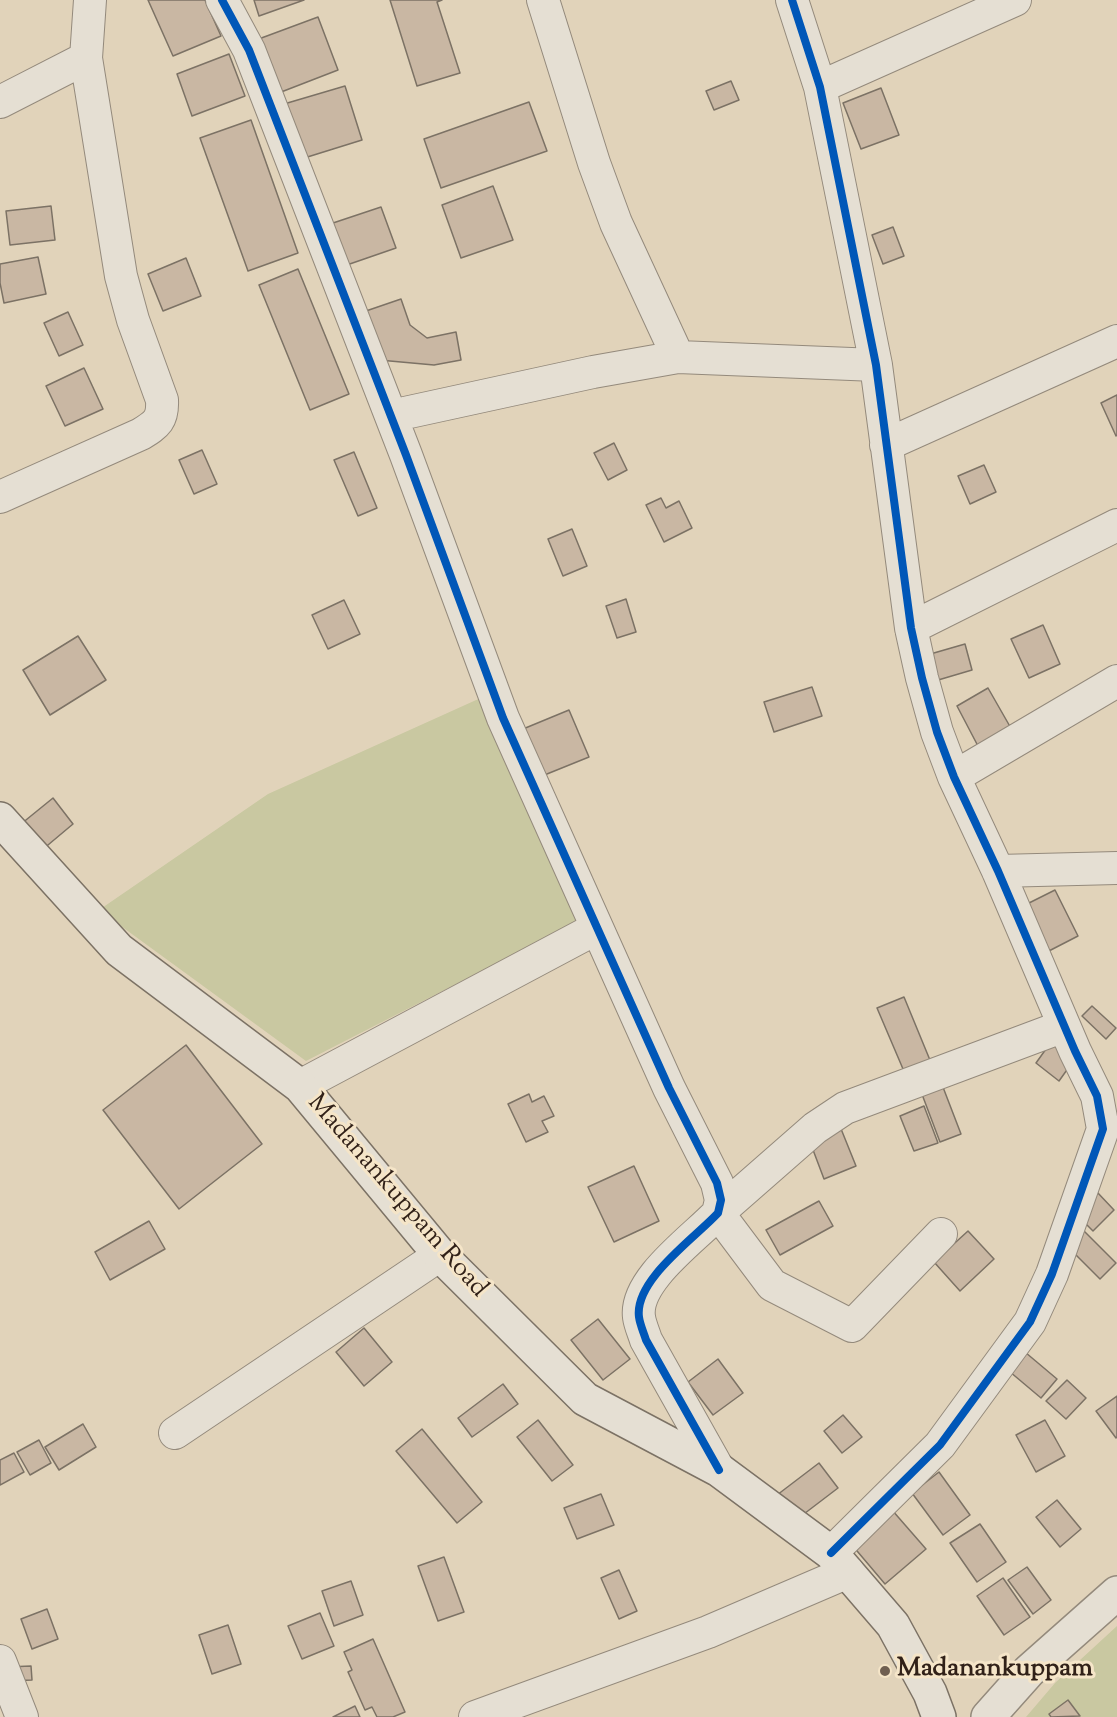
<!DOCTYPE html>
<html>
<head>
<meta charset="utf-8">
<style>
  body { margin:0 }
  canvas { display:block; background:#e1d3ba }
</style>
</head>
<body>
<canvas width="1117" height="1717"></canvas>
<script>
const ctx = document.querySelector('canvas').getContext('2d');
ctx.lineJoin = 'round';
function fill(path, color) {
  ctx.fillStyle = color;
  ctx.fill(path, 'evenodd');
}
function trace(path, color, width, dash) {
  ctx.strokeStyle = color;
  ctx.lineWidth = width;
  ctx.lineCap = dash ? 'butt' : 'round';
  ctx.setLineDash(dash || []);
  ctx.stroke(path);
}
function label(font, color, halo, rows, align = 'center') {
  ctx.font = font + ' "Sorts Mill Goudy",serif';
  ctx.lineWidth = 6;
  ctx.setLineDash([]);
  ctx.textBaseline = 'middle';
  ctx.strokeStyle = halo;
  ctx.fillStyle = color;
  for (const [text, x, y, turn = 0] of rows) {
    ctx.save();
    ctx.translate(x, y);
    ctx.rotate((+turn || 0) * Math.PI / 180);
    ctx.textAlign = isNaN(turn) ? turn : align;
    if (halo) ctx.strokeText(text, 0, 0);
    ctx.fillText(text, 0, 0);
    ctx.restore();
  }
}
fill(new Path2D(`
  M 485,696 L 577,922 L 306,1061 L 99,910 L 268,794 Z
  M 1117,1626 L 1117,1717 L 1026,1717 L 1055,1683 Z`), '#c9c8a1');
const building = new Path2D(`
  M 148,0 L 205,0 L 221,36 L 173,56 Z
  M 254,0 L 304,0 L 259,16 Z
  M 390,0 L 442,0 L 437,2 L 460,73 L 417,86 Z
  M 318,17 L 338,70 L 276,94 L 256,40 Z
  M 229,54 L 245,96 L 192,116 L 177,74 Z
  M 731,81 L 739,100 L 714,110 L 706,91 Z
  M 345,86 L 362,140 L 301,159 L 284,104 Z
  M 881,88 L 899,135 L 861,149 L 843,103 Z
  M 529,102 L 547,151 L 441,188 L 424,139 Z
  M 251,120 L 298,253 L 248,271 L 200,138 Z
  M 493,186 L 513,240 L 461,258 L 442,205 Z
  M 51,206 L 55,240 L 10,245 L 6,211 Z
  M 381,207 L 396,248 L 341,267 L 327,225 Z
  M 893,227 L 904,256 L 883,264 L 872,235 Z
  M 38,257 L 46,294 L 4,303 L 0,283 L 0,264 Z
  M 186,258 L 201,296 L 163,311 L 148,274 Z
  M 298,269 L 349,394 L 310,410 L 259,285 Z
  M 401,299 L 410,325 L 427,338 L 456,332 L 461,360 L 434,365 L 379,360 L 363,312 Z
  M 68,312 L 83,345 L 59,356 L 44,323 Z
  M 84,368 L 103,409 L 65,426 L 46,386 Z
  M 1117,395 L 1117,435 L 1116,436 L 1101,403 Z
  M 614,443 L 627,470 L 608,480 L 594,453 Z
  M 202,450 L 217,484 L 194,494 L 179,460 Z
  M 354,452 L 377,508 L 358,516 L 334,460 Z
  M 984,465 L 996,492 L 970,504 L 958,476 Z
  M 661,498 L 666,508 L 679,501 L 692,528 L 664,542 L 646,505 Z
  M 572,529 L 587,566 L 563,576 L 548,539 Z
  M 626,599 L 636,632 L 617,638 L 606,606 Z
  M 344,600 L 360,634 L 328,649 L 312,615 Z
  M 1043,625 L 1060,664 L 1029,678 L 1011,639 Z
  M 78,636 L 106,680 L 50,715 L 23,670 Z
  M 965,644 L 972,670 L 928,683 L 920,657 Z
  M 812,687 L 822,716 L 774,732 L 764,702 Z
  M 988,688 L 1012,730 L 979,748 L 957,706 Z
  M 569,710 L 589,757 L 542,776 L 523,729 Z
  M 53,798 L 73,824 L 42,850 L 21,824 Z
  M 1055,890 L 1078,936 L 1045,953 L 1021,907 Z
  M 904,997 L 932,1065 L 906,1076 L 877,1008 Z
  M 1092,1006 L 1116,1028 L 1106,1039 L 1082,1016 Z
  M 1051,1042 L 1074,1060 L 1059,1081 L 1036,1063 Z
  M 186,1045 L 262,1144 L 179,1209 L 103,1110 Z
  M 941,1082 L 961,1134 L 940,1142 L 920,1089 Z
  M 529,1094 L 532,1102 L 544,1096 L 554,1116 L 542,1121 L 548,1132 L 526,1142 L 508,1104 Z
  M 924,1106 L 938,1143 L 914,1151 L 900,1116 Z
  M 835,1114 L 856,1166 L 824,1179 L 804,1126 Z
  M 634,1166 L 659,1221 L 614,1242 L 588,1187 Z
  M 1097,1192 L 1114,1210 L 1093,1231 L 1075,1213 Z
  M 819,1201 L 833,1226 L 780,1255 L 766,1230 Z
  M 149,1221 L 165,1249 L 110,1280 L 95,1252 Z
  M 968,1231 L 994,1259 L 960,1291 L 934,1262 Z
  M 1084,1231 L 1116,1263 L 1100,1279 L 1068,1247 Z
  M 598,1319 L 630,1359 L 603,1380 L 571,1340 Z
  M 364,1328 L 392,1362 L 364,1386 L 336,1352 Z
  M 1019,1347 L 1057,1379 L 1041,1398 L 1003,1366 Z
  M 718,1359 L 743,1393 L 713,1415 L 688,1382 Z
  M 1067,1380 L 1086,1398 L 1066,1419 L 1046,1401 Z
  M 503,1384 L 518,1404 L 472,1437 L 458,1418 Z
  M 1117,1396 L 1117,1437 L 1116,1438 L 1096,1411 Z
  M 843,1415 L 862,1437 L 842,1453 L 824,1431 Z
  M 538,1420 L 573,1465 L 552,1481 L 517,1437 Z
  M 1045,1420 L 1065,1456 L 1036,1472 L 1016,1435 Z
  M 83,1424 L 96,1447 L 59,1470 L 45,1447 Z
  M 422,1429 L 482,1502 L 457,1523 L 396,1451 Z
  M 39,1440 L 51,1463 L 30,1475 L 17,1452 Z
  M 14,1453 L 24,1472 L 0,1485 L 0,1460 Z
  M 819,1463 L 838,1488 L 796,1520 L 777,1495 Z
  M 939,1472 L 970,1515 L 943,1535 L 912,1493 Z
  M 601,1494 L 614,1525 L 577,1539 L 564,1508 Z
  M 1057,1500 L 1081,1529 L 1060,1547 L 1036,1517 Z
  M 892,1510 L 926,1549 L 885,1584 L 852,1545 Z
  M 980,1524 L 1006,1562 L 977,1582 L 950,1543 Z
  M 444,1557 L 464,1612 L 438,1621 L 418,1566 Z
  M 1027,1567 L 1051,1600 L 1033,1614 L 1008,1580 Z
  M 619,1570 L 637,1611 L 619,1619 L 601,1578 Z
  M 1003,1578 L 1030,1617 L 1004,1635 L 977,1596 Z
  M 351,1581 L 363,1615 L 334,1626 L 322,1591 Z
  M 47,1609 L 58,1639 L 32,1649 L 21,1619 Z
  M 320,1613 L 334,1646 L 302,1659 L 288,1626 Z
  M 228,1625 L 241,1664 L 212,1674 L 199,1635 Z
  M 373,1639 L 405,1712 L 393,1717 L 377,1717 L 372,1707 L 365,1710 L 348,1672 L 352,1670 L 344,1652 Z
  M 31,1666 L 32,1680 L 8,1681 L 7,1667 Z
  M 1068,1700 L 1080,1716 L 1051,1717 L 1049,1714 Z
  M 355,1706 L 360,1717 L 333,1717 Z`);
fill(building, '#c9b7a3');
trace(building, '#7c7265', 1.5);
const minor = new Path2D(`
  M 222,0 L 249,50 L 406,455 L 503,718 L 669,1088 L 717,1183 L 721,1200 L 718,1213 C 695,1238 634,1280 639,1317 C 640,1325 644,1333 646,1340 L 719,1470
  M 543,0 L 594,163 L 616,223 L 678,357
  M 792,0 L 820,87 L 876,365 L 911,628 L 922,678 L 937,732 L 954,777 L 998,871 L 1075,1051 L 1097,1096 L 1103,1129 L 1052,1274 L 1030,1322 L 940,1445 L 831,1553
  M 820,87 L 1015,0
  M 0,102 L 86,58 L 90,0
  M 391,416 L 593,372 L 678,357 L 876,365
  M 886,445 L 1117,341
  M 0,497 L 141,434 C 157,424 163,420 162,400 L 133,320 L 121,276 L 86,58
  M 911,628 L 1117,525
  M 954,777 L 1117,681
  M 998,871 L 1117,868
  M 300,1086 L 597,928
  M 941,1234 L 852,1326 L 772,1285 L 718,1213 L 815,1128 L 845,1108 L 1064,1026
  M 175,1433 L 440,1255
  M 0,1661 L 22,1717
  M 475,1717 L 708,1632 L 848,1572`);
const tertiary = new Path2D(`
  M 988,1717 L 1029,1671 L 1117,1593`);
const secondary = new Path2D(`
  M 0,819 L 119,950 L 300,1086 L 440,1255 L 585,1399 L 719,1470 L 831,1553 L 893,1625 L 930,1693 L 939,1717`);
trace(minor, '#948a7c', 34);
trace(tertiary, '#948a7c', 36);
trace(secondary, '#7c7265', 36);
trace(minor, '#e5dfd3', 32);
trace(tertiary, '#e5dfd3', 33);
trace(secondary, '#e5dfd3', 33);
trace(new Path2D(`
  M 222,0 L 249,50 L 406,455 L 503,718 L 669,1088 L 717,1183 L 721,1200 L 718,1213 C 695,1238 634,1280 639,1317 C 640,1325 644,1333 646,1340 L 719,1470
  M 792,0 L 820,87 L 876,365 L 911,628 L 922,678 L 937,732 L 954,777 L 998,871 L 1075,1051 L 1097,1096 L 1103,1129 L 1052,1274 L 1030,1322 L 940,1445 L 831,1553`), '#0057b8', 8);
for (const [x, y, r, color] of [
  [885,1671,6,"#6f5f51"]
]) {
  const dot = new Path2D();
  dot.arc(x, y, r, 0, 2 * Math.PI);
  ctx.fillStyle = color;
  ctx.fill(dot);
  trace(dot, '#f5e5c8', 2);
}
label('26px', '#312118', '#f5e5c8', [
  ["Madanankuppam Road",396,1197,49]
]);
label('bold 26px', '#312118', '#f5e5c8', [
  ["Madanankuppam",897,1671]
], 'left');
</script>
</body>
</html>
